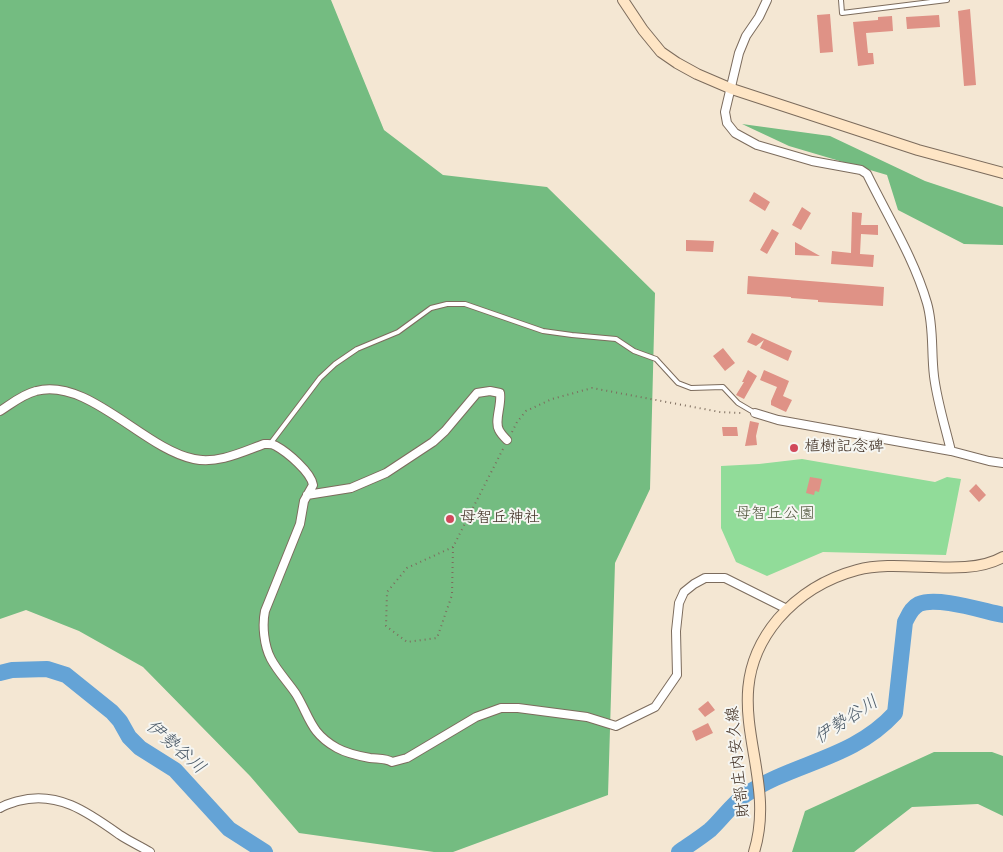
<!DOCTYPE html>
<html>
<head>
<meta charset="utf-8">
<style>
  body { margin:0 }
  canvas { display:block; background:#f4e7d3 }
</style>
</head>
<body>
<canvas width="1003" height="852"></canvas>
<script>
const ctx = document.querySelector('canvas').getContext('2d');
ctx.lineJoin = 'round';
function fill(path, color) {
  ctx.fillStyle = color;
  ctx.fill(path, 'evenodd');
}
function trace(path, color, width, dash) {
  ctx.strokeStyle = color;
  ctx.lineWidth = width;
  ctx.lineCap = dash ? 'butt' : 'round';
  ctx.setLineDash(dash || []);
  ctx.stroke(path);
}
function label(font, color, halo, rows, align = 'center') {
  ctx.font = font + ' Mynerve,"Klee One",sans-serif';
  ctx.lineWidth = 4;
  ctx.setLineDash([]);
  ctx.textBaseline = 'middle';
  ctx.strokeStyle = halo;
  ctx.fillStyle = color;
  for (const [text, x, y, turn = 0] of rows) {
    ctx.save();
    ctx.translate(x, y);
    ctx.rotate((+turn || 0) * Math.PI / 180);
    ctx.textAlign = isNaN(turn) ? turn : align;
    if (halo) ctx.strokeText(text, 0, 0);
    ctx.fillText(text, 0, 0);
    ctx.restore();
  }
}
fill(new Path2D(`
  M 802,459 L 935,482 L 947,477 L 961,479 L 946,555 L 823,552 L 767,576 L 736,562 L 721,528 L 721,466 L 759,464 Z`), '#91dc99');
fill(new Path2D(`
  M 0,0 L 331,0 L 384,130 L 443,175 L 547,187 L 655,293 L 650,489 L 615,563 L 608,795 L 453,852 L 434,852 L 299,833 L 250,776 L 143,667 L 79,631 L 26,610 L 0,619 Z
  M 742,124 L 830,136 L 925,181 L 1003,207 L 1003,245 L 964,244 L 898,210 L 887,175 L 789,146 Z
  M 934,752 L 992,752 L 1003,756 L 1003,816 L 978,804 L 912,807 L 854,852 L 792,852 L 805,811 Z`), '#74bc81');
trace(new Path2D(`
  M 0,673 L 12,670 L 47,669 L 66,675 L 112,712 L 120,721 L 129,737 L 140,748 L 175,770 L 229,829 L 265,852
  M 679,852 C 689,845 700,838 710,830 C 722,819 732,804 745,795 C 793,762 852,760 895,713 L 905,622 C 909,615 911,608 919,604 C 937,596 983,611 1003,615`), '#64a3d6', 16);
fill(new Path2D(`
  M 970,9 L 976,85 L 964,86 L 958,11 Z
  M 830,14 L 833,52 L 820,53 L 817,15 Z
  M 939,15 L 940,27 L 907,29 L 906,17 Z
  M 892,16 L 893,31 L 866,33 L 868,53 L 873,53 L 874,64 L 858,66 L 853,22 L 878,20 L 878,17 Z
  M 754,192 L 770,202 L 765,211 L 749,201 Z
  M 802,207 L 811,213 L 801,230 L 792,225 Z
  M 852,212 L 862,213 L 861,225 L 878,225 L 878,235 L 861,234 L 860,254 L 874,255 L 873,267 L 831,264 L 832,251 L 851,253 Z
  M 772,229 L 779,233 L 767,254 L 760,250 Z
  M 686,240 L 714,241 L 713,252 L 686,251 Z
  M 795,242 L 820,256 L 795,255 Z
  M 748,276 L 884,287 L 883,306 L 818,302 L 818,300 L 791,298 L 791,297 L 747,294 Z
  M 752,333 L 792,351 L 788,361 L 760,348 L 764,340 L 756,346 L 747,342 Z
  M 723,348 L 735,363 L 725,371 L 713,356 Z
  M 748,370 L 757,376 L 744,399 L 736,395 L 744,382 L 742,382 Z
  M 764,370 L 789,381 L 783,396 L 792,400 L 786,412 L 771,405 L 771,401 L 777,387 L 760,380 Z
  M 750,421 L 759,423 L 756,436 L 757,445 L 745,446 Z
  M 722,427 L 737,427 L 738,436 L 723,436 Z
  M 810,477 L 822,479 L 819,492 L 815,491 L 814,495 L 806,493 Z
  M 976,484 L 986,495 L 979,502 L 969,491 Z
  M 708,701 L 715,710 L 705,717 L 698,709 Z
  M 708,723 L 713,733 L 696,741 L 692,731 Z`), '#df9286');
const lane = new Path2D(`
  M 841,0 L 842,13 L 947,0
  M 270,444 L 320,378 L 335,364 L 357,349 L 398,332 L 431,308 L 447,304 L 465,304 L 543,331 L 572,335 L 616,339 L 634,351 L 656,359 L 678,383 L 691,388 L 723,387 L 738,403 L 755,413`);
const street = new Path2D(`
  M 767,0 L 759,17 L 746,36 L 739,53 L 725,112 L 727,123 L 735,133 L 757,145 L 812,161 L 861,170 L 867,174 C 888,217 914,258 927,303 C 934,327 931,352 934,376 C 937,401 945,426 951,451
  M 0,411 C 11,404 23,394 36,391 C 88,377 144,449 194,459 C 218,464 242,452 264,444 C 268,444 272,443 276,446 C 287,452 311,472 313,485 L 304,501 L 300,524 L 265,611 C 262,625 264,646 271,659 C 278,672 288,682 296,694 C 310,717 310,733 337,748 C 346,753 359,756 370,758 C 378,759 386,758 392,762 L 407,758 L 476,717 L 501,708 L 518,708 L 587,717 L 616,726 L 655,707 L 677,675 L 676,631 L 679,603 L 684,592 L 694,584 L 705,578 L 725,578 L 787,609
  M 755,413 L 778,420 L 951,451 L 989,461 L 1003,463
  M 307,495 L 351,488 L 386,473 L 433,442 L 445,431 L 477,393 L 490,391 L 500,393 C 502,405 494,421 499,430 C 501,434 504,437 507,440
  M 0,808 C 6,804 12,803 18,801 C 58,790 89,813 120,835 C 129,841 140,846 150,852`);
const secondary = new Path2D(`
  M 623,0 L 643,30 L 661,52 L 677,63 L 697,74 L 732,89 L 918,150 L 1003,173
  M 754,852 C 780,769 711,699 778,619 C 799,595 827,578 857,570 C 900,558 965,579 1003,557`);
trace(lane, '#7c6c5d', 6);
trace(street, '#7c6c5d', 10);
trace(secondary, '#7c6c5d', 12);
trace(new Path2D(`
  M 512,432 L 517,422 L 526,411 L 552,399 L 592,388 L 720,412 L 742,413
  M 453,547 L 407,568 L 387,592 L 386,626 L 407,642 L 437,638 L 452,595 L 453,547 L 504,447`), '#7c6c5d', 2, [1, 4]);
trace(lane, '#fff', 4);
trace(street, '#fff', 8);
trace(secondary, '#fee5c5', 10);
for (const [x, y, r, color] of [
  [794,448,5,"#d1495b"],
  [450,519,5,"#d1495b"]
]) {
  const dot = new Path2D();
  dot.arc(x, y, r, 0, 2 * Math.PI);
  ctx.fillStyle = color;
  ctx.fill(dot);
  trace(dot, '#f6f6f2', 2);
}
label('16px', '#3b2a1e', '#f6f6f2', [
  ["植樹記念碑",804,448],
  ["母智丘神社",460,519]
], 'left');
label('16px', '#50563d', '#f6f6f2', [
  ["母智丘公園",775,515]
]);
label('16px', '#3b2a1e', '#f6f6f2', [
  ["財部庄内安久線",739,762,-96]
]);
label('italic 18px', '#4b5a68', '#f6f6f2', [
  ["伊勢谷川",847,721,-33],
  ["伊勢谷川",175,748,41]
]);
</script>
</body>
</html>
